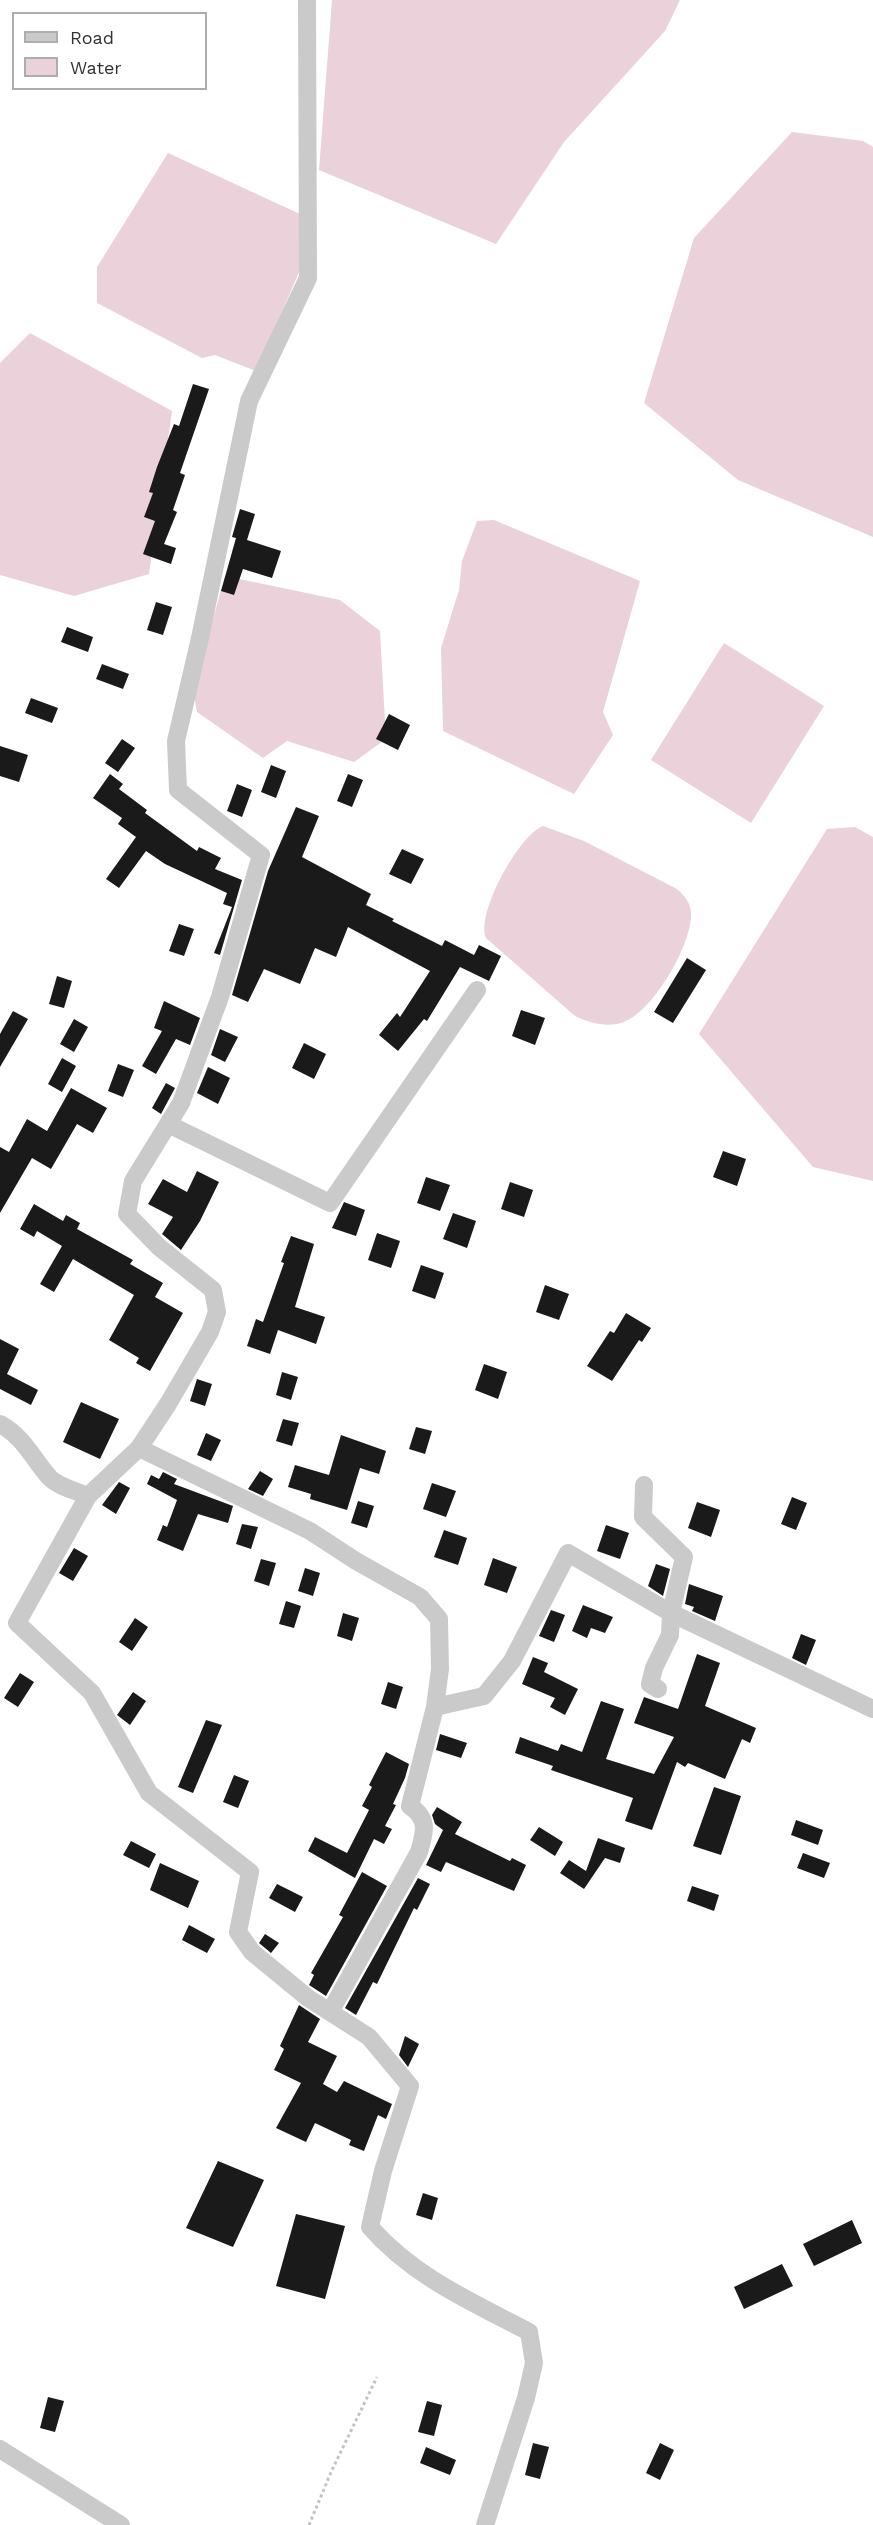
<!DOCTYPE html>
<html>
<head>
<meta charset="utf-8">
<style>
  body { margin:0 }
  #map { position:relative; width:873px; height:2525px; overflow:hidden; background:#fff; font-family:"Work Sans",sans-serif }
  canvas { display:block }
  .legend { position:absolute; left:12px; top:12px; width:195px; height:78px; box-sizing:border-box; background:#fff; border:2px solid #adadad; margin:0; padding:8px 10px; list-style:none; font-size:18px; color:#333 }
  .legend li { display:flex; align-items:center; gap:12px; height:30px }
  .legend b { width:30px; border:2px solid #adadad }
</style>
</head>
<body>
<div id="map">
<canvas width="873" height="2525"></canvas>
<ul class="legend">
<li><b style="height:8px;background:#cacaca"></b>Road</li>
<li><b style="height:16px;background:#ebd1d9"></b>Water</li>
</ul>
</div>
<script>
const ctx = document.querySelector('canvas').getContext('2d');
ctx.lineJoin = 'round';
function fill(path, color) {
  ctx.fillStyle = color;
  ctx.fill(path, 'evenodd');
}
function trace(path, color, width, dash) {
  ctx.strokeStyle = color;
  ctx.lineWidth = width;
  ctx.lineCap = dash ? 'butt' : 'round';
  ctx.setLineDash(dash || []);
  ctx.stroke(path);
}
fill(new Path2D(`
  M 332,0 L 680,0 L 665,31 L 564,142 L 496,244 L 319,170 Z
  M 792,132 L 863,141 L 873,147 L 873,537 L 738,480 L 644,403 L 694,238 Z
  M 168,153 L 302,215 L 300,270 L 256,371 L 215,355 L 202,358 L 97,303 L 97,267 Z
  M 30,333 L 172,411 L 149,574 L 74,596 L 0,575 L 0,363 Z
  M 494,520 L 640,581 L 603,712 L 613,735 L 574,794 L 443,731 L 441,648 L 459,590 L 462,561 L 477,521 Z
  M 225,576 L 340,600 L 380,631 L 386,739 L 354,762 L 287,741 L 263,758 L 197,712 L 193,690 Z
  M 724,643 L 824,706 L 751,823 L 651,760 Z
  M 543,826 L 584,841 L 677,889 C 684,895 690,902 691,912 C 693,942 656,1006 628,1020 C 611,1029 592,1024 575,1016 L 486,938 C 476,913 519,835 543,826 Z
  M 855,827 L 873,837 L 873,1181 L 813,1167 L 699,1034 L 827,829 Z`), '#ebd1d9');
fill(new Path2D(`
  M 193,384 L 209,389 L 180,473 L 185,475 L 173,510 L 177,512 L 164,544 L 176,548 L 171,564 L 143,554 L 155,521 L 144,517 L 153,493 L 149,492 L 157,467 L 174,424 L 179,426 Z
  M 240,509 L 255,514 L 247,540 L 281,551 L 272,578 L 243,569 L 234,595 L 221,591 L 236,538 L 232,537 Z
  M 156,602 L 172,607 L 163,635 L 147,630 Z
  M 67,627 L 93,637 L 88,652 L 61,642 Z
  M 102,664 L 129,674 L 123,689 L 96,679 Z
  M 31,698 L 58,708 L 52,723 L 25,713 Z
  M 389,714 L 410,725 L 398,750 L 376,739 Z
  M 122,739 L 135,748 L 118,772 L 105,763 Z
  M 0,746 L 28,755 L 19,782 L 0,776 Z
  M 271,765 L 286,771 L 276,798 L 261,792 Z
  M 110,774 L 123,784 L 119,789 L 147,810 L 145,813 L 197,851 L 199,847 L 221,858 L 215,869 L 242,880 L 220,955 L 214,953 L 232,907 L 223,904 L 227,893 L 165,864 L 146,851 L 119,888 L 106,879 L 136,837 L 118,824 L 122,818 L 93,798 Z
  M 348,774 L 363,780 L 352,807 L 337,801 Z
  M 237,784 L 252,790 L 242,817 L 227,811 Z
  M 296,807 L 319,816 L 302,857 L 371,894 L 366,905 L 394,919 L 392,921 L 442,946 L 445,940 L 474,955 L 479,945 L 501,956 L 489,981 L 460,967 L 427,1021 L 424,1019 L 398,1051 L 379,1035 L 397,1013 L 400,1017 L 430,971 L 348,927 L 336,957 L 315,948 L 300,984 L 264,969 L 248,1002 L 232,995 L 268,871 Z
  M 402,849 L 424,859 L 411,884 L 389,874 Z
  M 179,924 L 194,929 L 184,956 L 169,951 Z
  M 687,958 L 706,970 L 673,1023 L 654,1012 Z
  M 57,976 L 72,981 L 64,1008 L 49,1004 Z
  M 164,1001 L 200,1018 L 190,1045 L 176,1039 L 156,1074 L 142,1066 L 162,1031 L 154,1028 Z
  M 521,1010 L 545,1018 L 535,1045 L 512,1036 Z
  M 13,1011 L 28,1019 L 0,1067 L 0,1034 Z
  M 74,1019 L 88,1027 L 74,1052 L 60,1044 Z
  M 220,1029 L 238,1037 L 225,1062 L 211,1055 Z
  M 304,1043 L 326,1054 L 314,1079 L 292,1068 Z
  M 62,1058 L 76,1066 L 62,1092 L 48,1084 Z
  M 118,1064 L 134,1070 L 123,1097 L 108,1091 Z
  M 208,1067 L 230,1078 L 218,1104 L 197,1093 Z
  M 166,1083 L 175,1088 L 161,1114 L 152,1108 Z
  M 71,1088 L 107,1108 L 93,1133 L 77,1124 L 51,1169 L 32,1158 L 0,1213 L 0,1147 L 9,1152 L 27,1119 L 47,1131 Z
  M 723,1151 L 746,1159 L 737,1186 L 713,1177 Z
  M 197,1171 L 219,1182 L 200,1221 L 181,1250 L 162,1234 L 173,1217 L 148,1204 L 163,1179 L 187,1192 Z
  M 426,1177 L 450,1185 L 440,1211 L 417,1203 Z
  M 510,1182 L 533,1190 L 524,1217 L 501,1209 Z
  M 344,1202 L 365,1210 L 356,1236 L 332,1228 Z
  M 34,1204 L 63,1221 L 66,1215 L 80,1223 L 77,1229 L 133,1260 L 130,1264 L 163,1283 L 155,1297 L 183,1313 L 150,1371 L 136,1363 L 139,1358 L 109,1340 L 134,1295 L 73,1259 L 54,1292 L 40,1284 L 62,1246 L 37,1231 L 34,1237 L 20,1229 Z
  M 453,1213 L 476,1221 L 467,1248 L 443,1239 Z
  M 377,1233 L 400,1241 L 391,1268 L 368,1260 Z
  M 291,1236 L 314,1244 L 295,1307 L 325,1317 L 316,1344 L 278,1330 L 270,1354 L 247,1346 L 256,1319 L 263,1322 L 284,1263 L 281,1262 Z
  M 421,1265 L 444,1273 L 435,1299 L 412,1291 Z
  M 545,1285 L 569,1294 L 559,1320 L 536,1312 Z
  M 626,1313 L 651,1328 L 642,1342 L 639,1340 L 612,1381 L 587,1366 L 610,1331 L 614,1333 Z
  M 0,1339 L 19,1349 L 7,1374 L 38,1390 L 31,1405 L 0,1389 Z
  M 484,1364 L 507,1372 L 498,1399 L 475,1390 Z
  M 282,1372 L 298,1377 L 291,1400 L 276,1395 Z
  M 197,1379 L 212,1384 L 205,1406 L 190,1401 Z
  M 81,1402 L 119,1419 L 100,1459 L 63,1442 Z
  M 283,1419 L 299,1423 L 292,1446 L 276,1441 Z
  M 416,1427 L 432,1431 L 425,1454 L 409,1449 Z
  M 206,1433 L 221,1440 L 211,1461 L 197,1455 Z
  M 341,1435 L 386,1451 L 379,1474 L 360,1468 L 347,1510 L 310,1499 L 311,1494 L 288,1487 L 295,1465 L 329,1475 Z
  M 260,1471 L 273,1479 L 263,1496 L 248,1489 Z
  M 163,1472 L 177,1479 L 174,1484 L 233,1506 L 228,1523 L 198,1514 L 183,1551 L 157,1540 L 163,1525 L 167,1527 L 177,1500 L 147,1484 L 151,1475 L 159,1479 Z
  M 119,1482 L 130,1488 L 116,1514 L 102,1505 Z
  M 432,1483 L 456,1491 L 446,1517 L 423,1509 Z
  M 792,1497 L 807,1503 L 796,1530 L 781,1524 Z
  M 358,1501 L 374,1506 L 367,1528 L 351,1523 Z
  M 697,1502 L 720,1510 L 711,1537 L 688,1528 Z
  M 242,1524 L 258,1527 L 251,1549 L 236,1544 Z
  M 606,1525 L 629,1533 L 620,1559 L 597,1551 Z
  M 444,1530 L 467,1538 L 458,1565 L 434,1557 Z
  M 74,1548 L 88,1556 L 73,1581 L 59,1573 Z
  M 493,1558 L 517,1567 L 507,1593 L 484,1585 Z
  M 261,1559 L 276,1563 L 269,1586 L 254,1581 Z
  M 656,1564 L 670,1569 L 663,1596 L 648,1586 Z
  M 305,1568 L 320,1573 L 313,1596 L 298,1591 Z
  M 689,1584 L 723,1596 L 715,1621 L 692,1611 L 694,1607 L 685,1604 Z
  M 286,1601 L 301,1606 L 294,1628 L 279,1624 Z
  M 583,1605 L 613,1617 L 605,1633 L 591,1628 L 587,1638 L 572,1631 Z
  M 551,1610 L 565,1615 L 554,1642 L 539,1636 Z
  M 343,1613 L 359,1618 L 352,1641 L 337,1636 Z
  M 135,1618 L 148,1627 L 132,1651 L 119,1642 Z
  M 801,1634 L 816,1640 L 806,1665 L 792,1658 Z
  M 697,1654 L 720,1663 L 705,1706 L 756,1728 L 750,1743 L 742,1739 L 725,1779 L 688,1763 L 685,1767 L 677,1762 L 652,1830 L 625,1821 L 633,1798 L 551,1770 L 553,1766 L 515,1753 L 520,1737 L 558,1751 L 561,1744 L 582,1752 L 601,1701 L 624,1709 L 606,1759 L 654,1774 L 674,1737 L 634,1723 L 644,1697 L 678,1709 Z
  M 533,1657 L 548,1663 L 544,1672 L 578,1689 L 565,1715 L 550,1707 L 555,1698 L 522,1684 Z
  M 20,1673 L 34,1682 L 18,1707 L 4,1698 Z
  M 388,1682 L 403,1687 L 396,1709 L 381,1704 Z
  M 133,1692 L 146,1701 L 130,1725 L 117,1715 Z
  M 206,1720 L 222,1725 L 193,1793 L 178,1787 Z
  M 440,1734 L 467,1743 L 461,1758 L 436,1750 Z
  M 386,1752 L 409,1764 L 405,1778 L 393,1804 L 396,1805 L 385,1826 L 392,1829 L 384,1844 L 374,1839 L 355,1878 L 308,1851 L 315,1837 L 347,1853 L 369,1810 L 362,1806 L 372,1787 L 369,1785 Z
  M 234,1775 L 249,1781 L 238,1808 L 223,1802 Z
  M 714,1787 L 741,1796 L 721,1855 L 693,1846 Z
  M 437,1807 L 462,1822 L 455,1834 L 510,1861 L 512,1858 L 526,1865 L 514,1891 L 446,1862 L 441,1872 L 426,1865 L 443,1830 L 435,1824 L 432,1815 Z
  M 796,1820 L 823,1830 L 818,1845 L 791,1835 Z
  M 539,1827 L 563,1842 L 555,1856 L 530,1840 Z
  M 598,1838 L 625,1848 L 620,1863 L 605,1858 L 584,1889 L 560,1873 L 569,1860 L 586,1871 Z
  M 131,1841 L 156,1854 L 149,1868 L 123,1855 Z
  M 803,1853 L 830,1863 L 824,1878 L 797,1868 Z
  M 160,1863 L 199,1881 L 188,1908 L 150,1890 Z
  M 362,1872 L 387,1886 L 326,1996 L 309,1985 L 314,1975 L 311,1973 L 343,1917 L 339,1915 Z
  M 418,1878 L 430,1884 L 417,1910 L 414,1908 L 377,1984 L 373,1982 L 356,2015 L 345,2008 Z
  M 277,1884 L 303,1897 L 295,1912 L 269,1898 Z
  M 692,1886 L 719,1895 L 714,1911 L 687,1901 Z
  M 189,1925 L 215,1939 L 207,1953 L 182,1940 Z
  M 265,1934 L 279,1943 L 271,1953 L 259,1943 Z
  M 299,2005 L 320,2019 L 308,2042 L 337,2056 L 323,2084 L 337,2092 L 344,2081 L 392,2104 L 386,2119 L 378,2115 L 364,2151 L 349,2145 L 351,2140 L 315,2123 L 306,2142 L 276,2128 L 301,2083 L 274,2070 L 284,2049 L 280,2046 Z
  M 405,2036 L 419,2044 L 408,2067 L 399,2055 Z
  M 218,2161 L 264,2180 L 233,2247 L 186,2228 Z
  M 423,2193 L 438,2198 L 432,2220 L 416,2215 Z
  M 296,2214 L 345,2226 L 325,2299 L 276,2286 Z
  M 852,2220 L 862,2243 L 814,2266 L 803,2244 Z
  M 782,2264 L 793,2286 L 744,2309 L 734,2287 Z
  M 48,2397 L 64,2401 L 55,2432 L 40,2428 Z
  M 427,2401 L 442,2405 L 434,2436 L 418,2432 Z
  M 533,2443 L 549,2447 L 540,2479 L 525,2475 Z
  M 660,2443 L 674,2450 L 660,2480 L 646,2473 Z
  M 426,2447 L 456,2460 L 450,2475 L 420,2463 Z`), '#1a1a1a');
trace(new Path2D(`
  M 309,2525 L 332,2470 L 377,2377`), '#c3c3c3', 3, [3, 3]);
trace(new Path2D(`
  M 307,0 L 308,278 L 249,401 L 200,638 L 176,741 L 178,790 L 261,855 L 220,997 L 181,1103 L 133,1181 L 127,1214 L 159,1247 L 213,1290 L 217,1312 L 210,1332 L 168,1404 L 139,1448 L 88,1496 L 17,1623 L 92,1693 L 149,1793 L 250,1872 L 238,1932 L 252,1952 L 308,1998 L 369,2037 L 410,2086 L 383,2171 L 370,2227 C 414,2277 470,2301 529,2332 L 534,2363 L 526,2398 L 485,2525
  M 168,1124 L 330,1203 L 477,990
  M 0,1424 C 24,1437 33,1459 50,1478 C 59,1487 77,1491 88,1496
  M 139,1448 L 310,1531 L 356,1561 L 420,1597 L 439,1619 L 440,1669 L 435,1707 L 410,1806 C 429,1819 425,1832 419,1852 L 330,2012
  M 644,1485 L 643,1517 L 684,1557 L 671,1613 L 873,1709
  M 435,1707 L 484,1696 L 512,1661 L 568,1553 L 671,1613 L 670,1635 L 654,1668 L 650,1684 L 658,1689
  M 0,2449 L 121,2525`), '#cacaca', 18);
</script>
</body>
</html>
